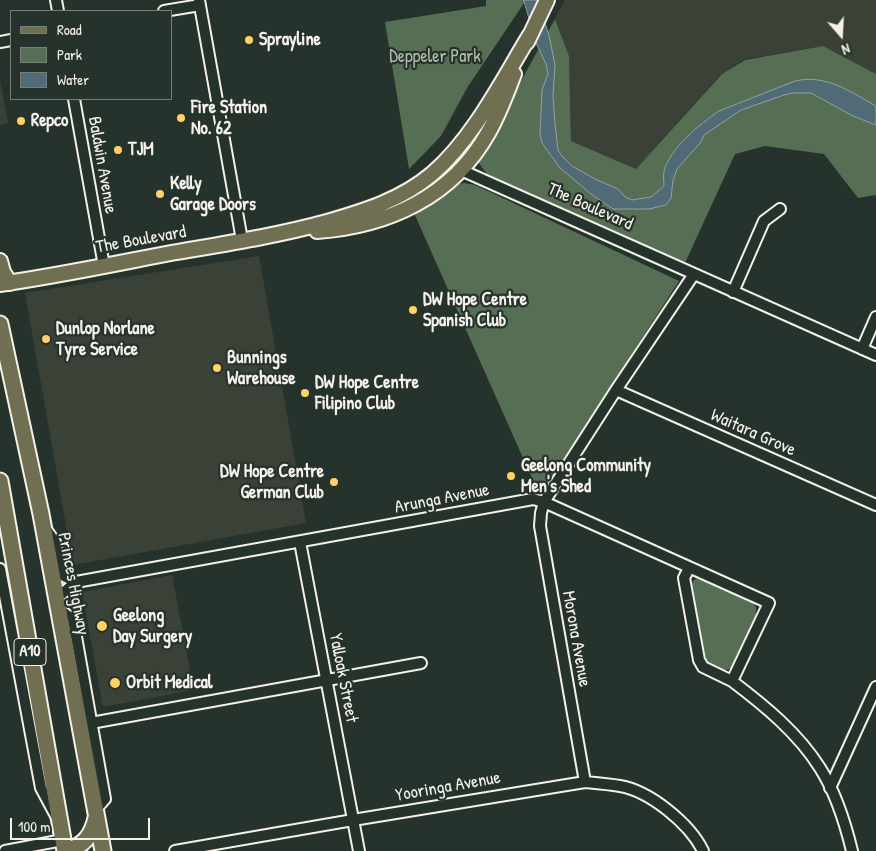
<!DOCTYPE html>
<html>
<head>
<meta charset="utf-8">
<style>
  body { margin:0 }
  #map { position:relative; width:876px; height:851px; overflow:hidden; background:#26332d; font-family:"Patrick Hand",sans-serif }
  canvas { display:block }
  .legend { position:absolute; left:10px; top:10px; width:162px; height:90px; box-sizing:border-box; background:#26332d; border:1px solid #787f78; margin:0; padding:6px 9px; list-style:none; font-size:15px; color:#f4f1e8 }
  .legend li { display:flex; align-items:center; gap:10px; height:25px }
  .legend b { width:25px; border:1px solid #787f78 }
  .north { position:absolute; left:816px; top:10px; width:50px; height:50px; -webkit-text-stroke:4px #26332d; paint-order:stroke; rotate:161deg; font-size:14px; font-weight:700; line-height:20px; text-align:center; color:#f4f1e8 }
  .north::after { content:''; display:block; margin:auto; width:18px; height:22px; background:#f4f1e8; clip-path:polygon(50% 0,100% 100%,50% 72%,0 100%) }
  .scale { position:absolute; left:10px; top:818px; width:140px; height:22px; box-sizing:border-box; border:2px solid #f4f1e8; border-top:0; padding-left:6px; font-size:15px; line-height:18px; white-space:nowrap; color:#f4f1e8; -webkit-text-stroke:4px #26332d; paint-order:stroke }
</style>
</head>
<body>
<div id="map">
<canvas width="876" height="851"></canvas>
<ul class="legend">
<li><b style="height:6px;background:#716f52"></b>Road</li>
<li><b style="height:14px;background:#566e54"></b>Park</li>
<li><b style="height:14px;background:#506b75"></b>Water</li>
</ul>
<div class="north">N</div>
<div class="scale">100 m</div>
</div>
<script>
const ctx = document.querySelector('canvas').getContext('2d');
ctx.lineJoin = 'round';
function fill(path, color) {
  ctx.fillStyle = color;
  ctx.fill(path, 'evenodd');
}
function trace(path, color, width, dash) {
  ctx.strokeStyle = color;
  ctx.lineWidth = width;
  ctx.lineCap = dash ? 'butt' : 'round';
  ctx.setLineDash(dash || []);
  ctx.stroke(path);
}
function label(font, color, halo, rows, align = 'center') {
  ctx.font = font + ' "Patrick Hand",sans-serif';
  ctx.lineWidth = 4.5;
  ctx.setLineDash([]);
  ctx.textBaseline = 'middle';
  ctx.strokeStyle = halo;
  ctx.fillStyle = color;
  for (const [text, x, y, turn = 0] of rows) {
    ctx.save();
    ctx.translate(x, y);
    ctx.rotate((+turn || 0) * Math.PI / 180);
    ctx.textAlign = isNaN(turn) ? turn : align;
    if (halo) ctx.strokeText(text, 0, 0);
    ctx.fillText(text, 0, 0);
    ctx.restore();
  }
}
fill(new Path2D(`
  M 565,0 L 876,0 L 876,74 L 823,46 L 745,59 L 721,74 L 636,169 L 571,141 L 569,56 L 555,18 Z
  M 0,80 L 8,123 L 0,125 Z
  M 259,256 L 306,523 L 73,565 L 25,293 Z
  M 172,575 L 194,690 L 103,707 L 82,592 Z`), '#3a4238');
fill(new Path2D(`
  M 486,0 L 526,0 L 467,88 L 441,136 L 409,169 L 385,22 L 486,6 Z
  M 555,19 L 569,56 L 571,141 L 636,169 L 722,74 L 745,60 L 823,46 L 876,74 L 876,195 L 858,198 L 824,154 L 765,146 L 735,154 L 685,263 L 487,174 L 478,162 L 480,156 Z
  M 464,183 L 475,185 L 679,281 L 540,496 L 414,213 L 451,185 Z
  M 700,578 L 752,602 L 756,607 L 756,619 L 732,668 L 722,671 L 709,665 L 703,656 L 690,586 L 694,580 Z`), '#566e54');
const water = new Path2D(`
  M 524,0 L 537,0 L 549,35 L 555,65 L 553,95 L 555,124 L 558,150 L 562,156 L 572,166 L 597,180 L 618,189 L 625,197 L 632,200 L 651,197 L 664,186 C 664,181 663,175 664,171 C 670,148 700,124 719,111 L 795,81 C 826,74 849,91 876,106 L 876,125 L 853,116 L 811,93 L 792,93 L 784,95 L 741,110 L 704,135 L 701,142 L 677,169 L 673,180 L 671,198 L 666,205 L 649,209 L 613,209 L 591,194 L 560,168 L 542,143 L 540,135 L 542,90 L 548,74 L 546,64 L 537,45 Z`);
fill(water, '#506b75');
trace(water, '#92a1a3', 1);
const minor = new Path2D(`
  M 56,0 L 58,11
  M 199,0 L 242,240
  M 164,11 L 200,5
  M 0,42 L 11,40
  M 74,99 L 104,266
  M 461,170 L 876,355
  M 733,292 L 764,221 L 780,209
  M 862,349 L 876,317
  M 616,390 L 876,505
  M 45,528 L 55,542 L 62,575 L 76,582
  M 300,542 L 359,851
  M 0,569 L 41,788 L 56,816
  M 57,598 L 76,582 L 533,499 L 544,502 L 769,603 L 732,681 L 703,667 L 699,660 L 684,578 L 689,568
  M 59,609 L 73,620 L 105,799 L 98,807 L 96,814
  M 732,681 C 765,706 798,733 820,768 C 836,793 845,822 852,851
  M 91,723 L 421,663
  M 585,782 L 540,526 L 541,513 L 544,502 L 616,390 L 694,274
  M 830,788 L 876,687
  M 5,851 L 63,840
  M 175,851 L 353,820 L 585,782 C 596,783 608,784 620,786 C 650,791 690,824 703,851`);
const major = new Path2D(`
  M 527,42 L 547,0
  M 317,231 C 388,226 452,197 488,133 C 499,114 506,94 514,74
  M 0,261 L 3,272 L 10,283
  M 0,284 C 57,276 114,264 171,253 C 223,244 276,236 327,222 C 365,211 401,200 432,174 C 473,139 502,81 530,35`);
const highway = new Path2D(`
  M 0,324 L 41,514 L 103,851
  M 0,481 L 65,851
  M 65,851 C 83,847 92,836 96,818`);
trace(minor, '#f4f1e8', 14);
trace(major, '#f4f1e8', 18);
trace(highway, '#f4f1e8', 19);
trace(minor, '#26332d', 10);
trace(major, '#716f52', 14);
trace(highway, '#716f52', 15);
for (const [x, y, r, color] of [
  [249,40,5,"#ffd166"],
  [181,118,5,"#ffd166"],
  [21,121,5,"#ffd166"],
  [118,150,5,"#ffd166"],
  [160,194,5,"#ffd166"],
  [413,310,5,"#ffd166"],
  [46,339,5,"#ffd166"],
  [217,368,5,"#ffd166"],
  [305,393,5,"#ffd166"],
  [511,476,5,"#ffd166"],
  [334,482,5,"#ffd166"],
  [102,626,6,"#ffd166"],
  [115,683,6,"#ffd166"]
]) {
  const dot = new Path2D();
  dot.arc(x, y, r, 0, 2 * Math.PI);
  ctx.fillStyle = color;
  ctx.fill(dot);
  trace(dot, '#26332d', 2);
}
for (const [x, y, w] of [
  [30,652,32]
]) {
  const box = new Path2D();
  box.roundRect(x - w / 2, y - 13.5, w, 27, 4);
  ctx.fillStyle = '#26332d';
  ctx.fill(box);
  trace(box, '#f4f1e8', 1);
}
label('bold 16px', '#f4f1e8', null, [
  ["A10",30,652]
]);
label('bold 18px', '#f4f1e8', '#26332d', [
  ["Sprayline",259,40],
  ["Fire Station",191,108],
  ["No. 62",191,129],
  ["Repco",31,121],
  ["TJM",128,150],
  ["Kelly",170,184],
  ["Garage Doors",170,205],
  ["DW Hope Centre",423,300],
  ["Spanish Club",423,321],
  ["Dunlop Norlane",56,329],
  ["Tyre Service",56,350],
  ["Bunnings",227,358],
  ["Warehouse",227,379],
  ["DW Hope Centre",315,383],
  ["Filipino Club",315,404],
  ["Geelong Community",521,466],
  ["Men's Shed",521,487],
  ["DW Hope Centre",324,472,"right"],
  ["German Club",324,493,"right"],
  ["Geelong",113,616],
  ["Day Surgery",113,637],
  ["Orbit Medical",126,683]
], 'left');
label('18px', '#b5bdad', '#26332d', [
  ["Deppeler Park",435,57]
]);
label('18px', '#f4f1e8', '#26332d', [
  ["Baldwin Avenue",102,165,80],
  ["The Boulevard",590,207,24],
  ["The Boulevard",141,240,-10],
  ["Waitara Grove",753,433,24],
  ["Arunga Avenue",442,499,-11],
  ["Princes Highway",73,584,79],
  ["Morona Avenue",576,639,80],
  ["Yalloak Street",343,678,79],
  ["Yooringa Avenue",448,787,-10]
]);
</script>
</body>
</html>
